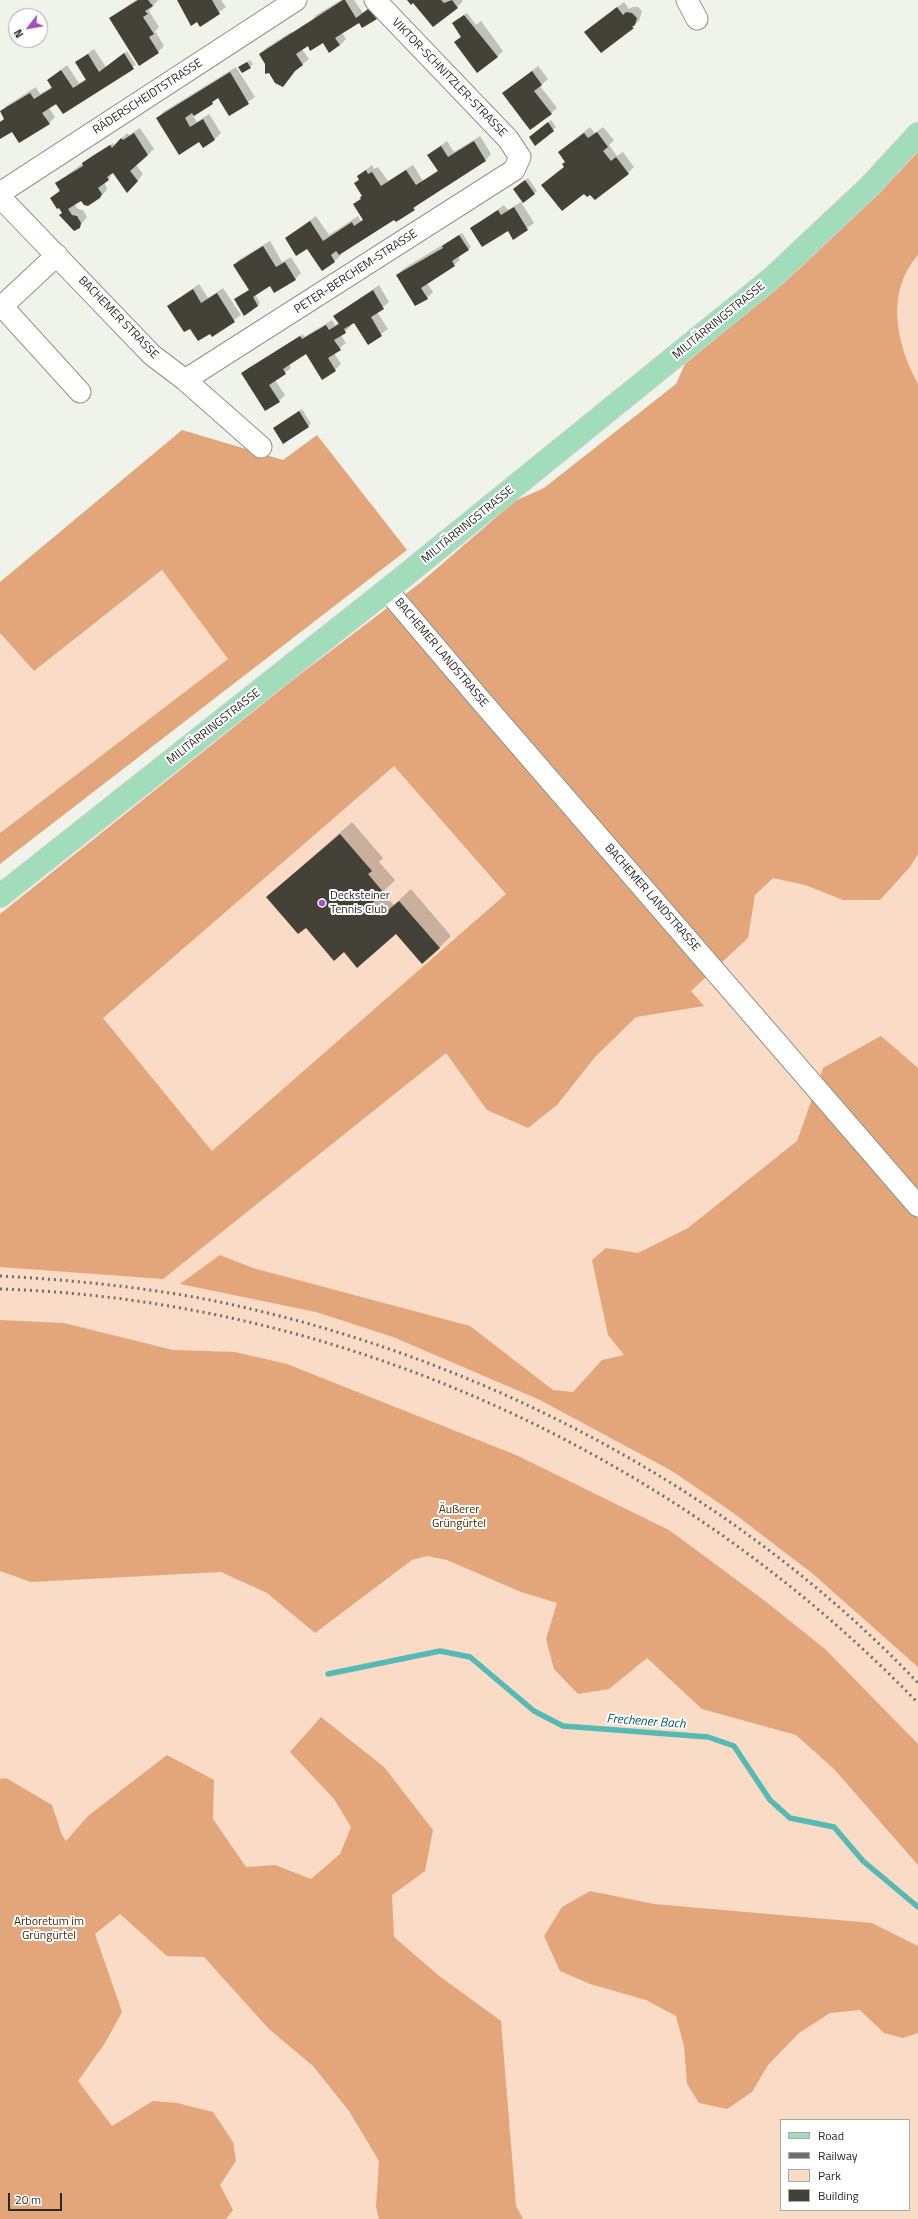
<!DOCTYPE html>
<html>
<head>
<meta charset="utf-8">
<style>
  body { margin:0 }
  #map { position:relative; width:918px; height:2219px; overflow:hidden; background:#eff3e9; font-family:"Titillium Web",sans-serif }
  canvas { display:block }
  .legend { position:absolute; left:780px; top:2119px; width:130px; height:92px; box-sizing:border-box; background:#fff; border:1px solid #a9aaa8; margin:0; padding:5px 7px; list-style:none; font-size:12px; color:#292a26 }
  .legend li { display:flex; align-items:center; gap:8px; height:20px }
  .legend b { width:20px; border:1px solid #a9aaa8 }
  .north { position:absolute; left:8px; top:8px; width:40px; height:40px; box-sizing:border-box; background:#fff; border:1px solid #a9aaa8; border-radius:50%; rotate:239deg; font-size:11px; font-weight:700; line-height:16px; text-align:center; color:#292a26 }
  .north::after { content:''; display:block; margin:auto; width:14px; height:18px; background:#a14fbf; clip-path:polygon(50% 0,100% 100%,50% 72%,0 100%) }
  .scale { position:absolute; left:8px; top:2193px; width:54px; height:18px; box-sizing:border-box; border:2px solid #292a26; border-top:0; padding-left:5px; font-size:12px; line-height:14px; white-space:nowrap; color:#292a26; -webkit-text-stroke:3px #fff; paint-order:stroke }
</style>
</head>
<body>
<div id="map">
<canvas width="918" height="2219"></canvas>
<ul class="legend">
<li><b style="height:5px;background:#a1ddbb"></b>Road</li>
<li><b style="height:5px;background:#6d6f69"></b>Railway</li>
<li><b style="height:11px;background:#fadbc6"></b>Park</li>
<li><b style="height:11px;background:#444138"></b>Building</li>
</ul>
<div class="north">N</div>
<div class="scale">20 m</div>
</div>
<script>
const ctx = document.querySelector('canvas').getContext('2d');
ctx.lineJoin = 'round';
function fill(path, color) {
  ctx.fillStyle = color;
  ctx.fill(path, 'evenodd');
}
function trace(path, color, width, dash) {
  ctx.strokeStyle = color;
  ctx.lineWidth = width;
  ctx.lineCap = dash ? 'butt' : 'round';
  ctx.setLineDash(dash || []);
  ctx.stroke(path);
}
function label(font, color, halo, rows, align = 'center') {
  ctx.font = font + ' "Titillium Web",sans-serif';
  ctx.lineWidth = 4;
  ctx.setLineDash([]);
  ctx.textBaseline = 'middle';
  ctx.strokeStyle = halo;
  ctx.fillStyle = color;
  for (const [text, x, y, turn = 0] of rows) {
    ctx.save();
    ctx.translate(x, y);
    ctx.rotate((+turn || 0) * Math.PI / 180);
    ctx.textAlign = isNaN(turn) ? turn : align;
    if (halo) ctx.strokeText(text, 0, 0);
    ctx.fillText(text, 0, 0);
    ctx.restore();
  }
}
fill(new Path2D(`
  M 918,152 L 918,2219 L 0,2219 L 0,914 L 294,679 L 420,583 L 515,501 L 544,488 L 676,384 L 685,364 L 799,269 L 875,197 ZM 781,2120 L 909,2120 L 909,2210 L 781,2210 Z
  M 163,570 L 229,659 L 0,833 L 0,633 L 34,671 Z`), '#fadbc6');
fill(new Path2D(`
  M 918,152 L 918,255 C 885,292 896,344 918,384 L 918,854 L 910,867 L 880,900 L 843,900 L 805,885 L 773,878 L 755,895 L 748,938 L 691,991 L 704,1006 L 636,1017 L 595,1057 L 557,1105 L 528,1128 L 487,1110 L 446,1053 L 163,1279 L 0,1267 L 0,914 L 294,679 L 420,583 L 515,501 L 544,488 L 676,384 L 685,364 L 799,269 L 875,197 ZM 394,766 L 506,894 L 212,1151 L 103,1018 Z
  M 182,430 L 283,460 L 317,435 L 407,550 L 0,864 L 0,833 L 228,659 L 162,570 L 34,671 L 0,633 L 0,582 Z
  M 881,1036 L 918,1068 L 918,1667 L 813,1574 L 732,1512 L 672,1471 L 540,1400 L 393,1337 L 316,1312 L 180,1284 L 220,1255 L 253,1268 L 470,1326 L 553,1390 L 573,1392 L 602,1360 L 624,1355 L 608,1335 L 592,1260 L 606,1248 L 638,1253 L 688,1228 L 797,1141 L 823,1068 Z
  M 0,1320 L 64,1323 L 173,1350 L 235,1352 L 287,1364 L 516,1455 L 669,1530 L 765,1601 L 825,1649 L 918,1744 L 918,1865 L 834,1769 L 796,1735 L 702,1709 L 647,1658 L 609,1689 L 578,1694 L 554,1669 L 546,1639 L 557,1603 L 521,1592 L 447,1560 L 427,1556 L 412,1560 L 315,1633 L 267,1593 L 221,1572 L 31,1582 L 0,1571 Z
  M 321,1717 L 384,1767 L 433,1830 L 425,1871 L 392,1895 L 394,1937 L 438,1975 L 501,2021 L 516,2206 L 523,2219 L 379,2219 L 376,2207 L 379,2161 L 349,2111 L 313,2066 L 269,2029 L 204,1957 L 167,1956 L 120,1914 L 95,1934 L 122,2012 L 105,2043 L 78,2081 L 112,2126 L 153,2101 L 177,2103 L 213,2112 L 233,2142 L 236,2161 L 220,2185 L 233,2210 L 226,2219 L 0,2219 L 0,1779 L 6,1778 L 52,1805 L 62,1835 L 66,1841 L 88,1816 L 167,1755 L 214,1780 L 213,1819 L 246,1867 L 275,1865 L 311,1879 L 340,1854 L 351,1827 L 334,1799 L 290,1752 Z
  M 590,1891 L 654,1904 L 872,1923 L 918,1946 L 918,2033 L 903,2038 L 884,2033 L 860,2010 L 830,2013 L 799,2033 L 768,2065 L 752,2092 L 727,2109 L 699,2103 L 687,2084 L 684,2046 L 676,2016 L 646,2000 L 590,1984 L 560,1971 L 544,1936 L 562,1907 Z`), '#e3a67a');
fill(new Path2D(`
  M 136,0 L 158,0 L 149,11 L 159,27 L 155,31 L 164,46 L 158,52 L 110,18 Z
  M 178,0 L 221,0 L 226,7 L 200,25 Z
  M 341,0 L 354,0 L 363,13 L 372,7 L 379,16 L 363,27 L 360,22 L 342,33 L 346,39 L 340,45 L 322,42 L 308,45 L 302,49 L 309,59 L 298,68 L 283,86 L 260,54 L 266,48 L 291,32 L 293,34 L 311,22 L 316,15 Z
  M 408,0 L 462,0 L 463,1 L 457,7 Z
  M 624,2 L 629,9 L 633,7 L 638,7 L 642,11 L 639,21 L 601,52 L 586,32 Z
  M 467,13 L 476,25 L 481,21 L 503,51 L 497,57 L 455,42 L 462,36 L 455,21 Z
  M 94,49 L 106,67 L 127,51 L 136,65 L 49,108 L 55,117 L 49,123 L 12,130 L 0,138 L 0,122 L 5,119 L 1,112 L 6,106 L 36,87 L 40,94 L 53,86 L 48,80 L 67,65 L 79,83 L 86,79 L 76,62 Z
  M 250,60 L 253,64 L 250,67 L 239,67 Z
  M 538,66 L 548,79 L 540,86 L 557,108 L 551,113 L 504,93 Z
  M 236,67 L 255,97 L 229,115 L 218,97 L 212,103 L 193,116 L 197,122 L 209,114 L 221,133 L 215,139 L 203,146 L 199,141 L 158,118 L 163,112 Z
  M 551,120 L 556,127 L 535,144 L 533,135 Z
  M 590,127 L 595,133 L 603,127 L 614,140 L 609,145 L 617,156 L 623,152 L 634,167 L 628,173 L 590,193 L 543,185 L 565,166 L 566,161 L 559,152 Z
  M 140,128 L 154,149 L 136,165 L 143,174 L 133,186 L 114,171 L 109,174 L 111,177 L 104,182 L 107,188 L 106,191 L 99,198 L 81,199 L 74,204 L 78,209 L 83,210 L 87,217 L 79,227 L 63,213 L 51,198 L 60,190 L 56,183 L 86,161 L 113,143 L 114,145 L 119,141 L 127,133 L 129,135 Z
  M 480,136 L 491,154 L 486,160 L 419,202 L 414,209 L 394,218 L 340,254 L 341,255 L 335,261 L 322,270 L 308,248 L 286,238 L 316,216 L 329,235 L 358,216 L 361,221 L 364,219 L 354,204 L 364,195 L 356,183 L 359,179 L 358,176 L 372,165 L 374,169 L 378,167 L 388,181 L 413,165 L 423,181 L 438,171 L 428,156 L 434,150 L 447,141 L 454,152 Z
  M 528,178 L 537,191 L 524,201 L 517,186 Z
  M 521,202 L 534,223 L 513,238 L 508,230 L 472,228 L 504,205 L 508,210 Z
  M 462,233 L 471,247 L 458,256 L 460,260 L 454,265 L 427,283 L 433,292 L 427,298 L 397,275 L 403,269 Z
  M 270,241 L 282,262 L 291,257 L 301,273 L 295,279 L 271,285 L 255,294 L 260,303 L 258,306 L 235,299 L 249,290 L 234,265 L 240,259 Z
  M 199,284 L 208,298 L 223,288 L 241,315 L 212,336 L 210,332 L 190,327 L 168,306 Z
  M 379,285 L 389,302 L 377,312 L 388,329 L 368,343 L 355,321 L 350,324 L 351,326 L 341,335 L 346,343 L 334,353 L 341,364 L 335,370 L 306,353 L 289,364 L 291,368 L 275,380 L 285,395 L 279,401 L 242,374 L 248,368 L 303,334 L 304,337 L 332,320 L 335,325 L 340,322 L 353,303 Z
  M 302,409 L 311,424 L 284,442 L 274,428 Z
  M 352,822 L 383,858 L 379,862 L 395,880 L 382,893 L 394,905 L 411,889 L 451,936 L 439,948 L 396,933 L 344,951 L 306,926 L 267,897 Z`), '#0003');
trace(new Path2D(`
  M 328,1674 L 440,1651 L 470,1657 L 534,1711 L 563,1726 L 708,1737 L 734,1746 L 770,1800 L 790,1818 L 834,1827 L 863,1861 L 918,1907`), '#56b9b3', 5.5);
fill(new Path2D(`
  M 138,0 L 148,0 L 153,6 L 145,11 L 148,14 L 143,17 L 154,34 L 149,37 L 159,53 L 139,66 L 109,18 Z
  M 177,0 L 212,0 L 220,14 L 200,27 L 197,22 L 191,26 Z
  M 343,0 L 345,0 L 356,18 L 368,9 L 377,19 L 362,28 L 359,23 L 335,38 L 340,45 L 329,53 L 323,43 L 310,51 L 308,46 L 296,54 L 303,65 L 295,71 L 283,87 L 275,83 L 269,73 L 265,74 L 265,64 L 259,54 Z
  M 407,0 L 441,0 L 444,3 L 452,0 L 458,8 L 433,27 L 413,3 L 411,5 Z
  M 617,7 L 623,15 L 626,12 L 632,13 L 637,18 L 635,25 L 632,27 L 634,28 L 601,53 L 584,32 Z
  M 464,15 L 498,57 L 477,73 L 454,42 L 461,37 L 452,23 Z
  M 124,53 L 134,69 L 63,114 L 56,104 L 42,113 L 50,124 L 19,143 L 12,132 L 0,139 L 0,122 L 4,119 L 0,111 L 30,93 L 34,99 L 52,88 L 47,80 L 61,70 L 73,88 L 86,80 L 75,62 L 88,54 L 99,72 Z
  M 247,62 L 251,68 L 242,73 L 238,67 Z
  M 532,71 L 542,85 L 534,91 L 552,114 L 530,130 L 502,93 Z
  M 230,72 L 249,104 L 229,116 L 218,98 L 212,102 L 213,104 L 194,116 L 192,113 L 185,118 L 190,127 L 203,119 L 215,140 L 203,148 L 199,142 L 179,155 L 156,118 Z
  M 548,122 L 554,131 L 535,146 L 529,137 Z
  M 597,132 L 608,147 L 603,151 L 611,161 L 616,157 L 629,174 L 595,200 L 590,195 L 587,197 L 584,194 L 562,211 L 541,185 L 564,167 L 562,164 L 565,162 L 558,152 L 584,133 L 588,138 Z
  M 134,133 L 148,155 L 130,171 L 138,181 L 127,193 L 113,173 L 107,177 L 109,180 L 98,188 L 102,194 L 100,198 L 88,206 L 84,205 L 81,201 L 68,209 L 72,215 L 77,216 L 81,223 L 80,228 L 74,231 L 59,215 L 62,213 L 59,208 L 57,209 L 50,198 L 60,191 L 55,183 L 83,166 L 82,163 L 94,155 L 110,145 L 112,148 L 121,138 L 123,140 Z
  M 474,141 L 486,161 L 413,208 L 415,210 L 396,222 L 394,220 L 339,255 L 336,251 L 331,255 L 335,262 L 322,271 L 307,249 L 296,256 L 285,238 L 310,221 L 323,241 L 352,222 L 354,226 L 363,220 L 353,204 L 361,199 L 360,197 L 362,196 L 354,183 L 359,180 L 357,176 L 366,170 L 368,174 L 372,172 L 381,186 L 406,170 L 416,185 L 438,171 L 427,155 L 441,146 L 448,157 Z
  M 525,180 L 535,194 L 523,203 L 513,189 Z
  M 514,207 L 528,230 L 513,240 L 508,231 L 482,247 L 470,228 L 498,210 L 501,215 Z
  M 459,235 L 469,250 L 452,261 L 455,266 L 421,288 L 428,299 L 415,306 L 396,275 L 443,248 L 442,246 Z
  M 263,246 L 276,267 L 285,262 L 296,280 L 274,293 L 270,286 L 253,297 L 258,306 L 244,316 L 234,299 L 249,290 L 233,265 Z
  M 193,289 L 201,303 L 217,293 L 235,322 L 212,337 L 210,334 L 198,341 L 190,329 L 184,332 L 167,306 Z
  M 373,290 L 384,309 L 371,317 L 382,336 L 368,345 L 354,323 L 344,329 L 346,333 L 334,340 L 341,350 L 328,358 L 336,371 L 322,380 L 306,354 L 283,369 L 286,374 L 269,385 L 280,402 L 265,411 L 241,373 L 300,336 L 302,339 L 326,325 L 329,330 L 339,324 L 333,316 Z
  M 299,411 L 309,427 L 283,444 L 273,428 Z
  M 340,834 L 372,871 L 368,874 L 384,893 L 370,905 L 381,916 L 399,901 L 440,948 L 422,964 L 396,934 L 357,968 L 344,952 L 334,961 L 306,928 L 298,934 L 266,897 Z`), '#444138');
const minor = new Path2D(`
  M 687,0 L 697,19
  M 0,193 L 296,0
  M 0,197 L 152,355 L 185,380 L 261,447
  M 0,304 L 80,392
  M 0,308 L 57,255
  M 185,380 L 514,170 L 520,157 L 508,139 L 375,0
  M 387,590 L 477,696 L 918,1206`);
const major = new Path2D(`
  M 0,896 L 387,590 L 772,278 L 870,186 L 918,134`);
trace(minor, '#91948a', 23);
trace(major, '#d0d0cf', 24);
trace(minor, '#fff', 21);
trace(major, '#a1ddbb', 22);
trace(new Path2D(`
  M 0,1276 C 72,1280 144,1287 215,1301 C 477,1355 734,1489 918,1683
  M 0,1289 C 345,1300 680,1456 918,1703`), '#6d6f69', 3, [2, 4]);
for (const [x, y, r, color] of [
  [322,903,4,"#a14fbf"]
]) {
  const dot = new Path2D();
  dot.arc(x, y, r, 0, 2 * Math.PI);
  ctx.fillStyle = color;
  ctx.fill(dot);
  trace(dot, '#fff', 1.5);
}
label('12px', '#292a26', '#fff', [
  ["VIKTOR-SCHNITZLER-STRASSE",449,78,46],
  ["RÄDERSCHEIDTSTRASSE",148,97,-33],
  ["PETER-BERCHEM-STRASSE",356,272,-33],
  ["BACHEMER STRASSE",118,318,46],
  ["MILITÄRRINGSTRASSE",719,321,-39],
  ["MILITÄRRINGSTRASSE",468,525,-39],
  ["BACHEMER LANDSTRASSE",441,653,50],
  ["MILITÄRRINGSTRASSE",214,727,-38],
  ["BACHEMER LANDSTRASSE",652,898,49]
]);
label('12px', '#292a26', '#fff', [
  ["Decksteiner",330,896],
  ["Tennis Club",330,910]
], 'left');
label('12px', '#4f2804', '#fff', [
  ["Äußerer",459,1510],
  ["Grüngürtel",459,1524],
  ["Arboretum im",49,1922],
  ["Grüngürtel",49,1936]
]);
label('italic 13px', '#065f5b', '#fff', [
  ["Frechener Bach",646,1722,4]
]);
</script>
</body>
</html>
